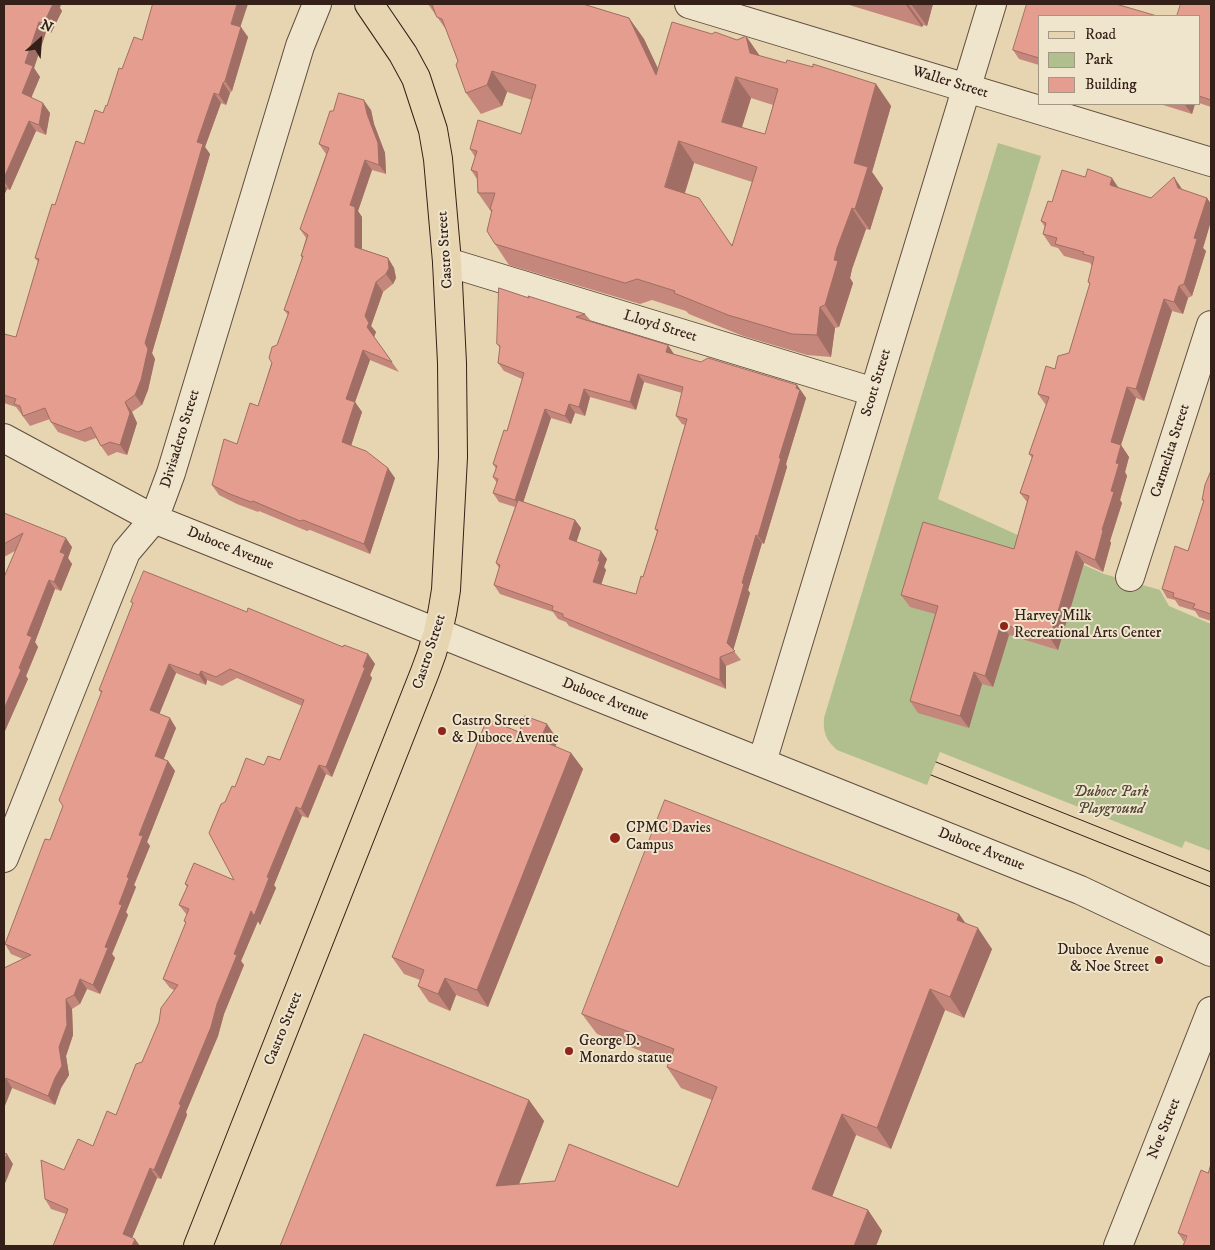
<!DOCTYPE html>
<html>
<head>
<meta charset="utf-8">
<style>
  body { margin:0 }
  #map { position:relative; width:1215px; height:1250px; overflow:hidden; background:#e6d5b0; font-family:"IM FELL DW Pica",serif }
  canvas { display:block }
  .frame { position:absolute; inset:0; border:5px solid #342018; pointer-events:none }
  .legend { position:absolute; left:1038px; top:15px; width:162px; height:90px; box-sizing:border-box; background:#efe4cc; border:1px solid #a49684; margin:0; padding:6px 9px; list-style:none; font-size:15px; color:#342018 }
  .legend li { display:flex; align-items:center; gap:10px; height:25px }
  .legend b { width:25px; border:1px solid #a49684 }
  .north { position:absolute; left:15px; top:15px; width:50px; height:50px; -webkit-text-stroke:4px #efe4cc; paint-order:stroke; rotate:26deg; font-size:14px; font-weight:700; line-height:20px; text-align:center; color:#342018 }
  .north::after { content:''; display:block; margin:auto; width:18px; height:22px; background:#342018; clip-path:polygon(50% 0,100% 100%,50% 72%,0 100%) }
</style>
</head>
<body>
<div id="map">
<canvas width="1215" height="1250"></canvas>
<div class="frame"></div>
<ul class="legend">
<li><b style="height:6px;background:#e6d5b0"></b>Road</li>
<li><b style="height:14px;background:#b1be8e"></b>Park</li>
<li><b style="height:14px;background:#e59d8f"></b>Building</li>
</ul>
<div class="north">N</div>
</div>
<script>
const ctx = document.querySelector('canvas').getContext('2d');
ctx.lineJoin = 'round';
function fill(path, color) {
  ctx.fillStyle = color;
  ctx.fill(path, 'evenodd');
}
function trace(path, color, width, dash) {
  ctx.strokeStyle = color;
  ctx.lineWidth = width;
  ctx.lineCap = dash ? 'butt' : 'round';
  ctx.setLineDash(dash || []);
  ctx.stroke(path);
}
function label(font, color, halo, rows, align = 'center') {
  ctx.font = font + ' "IM FELL DW Pica",serif';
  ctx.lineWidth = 4;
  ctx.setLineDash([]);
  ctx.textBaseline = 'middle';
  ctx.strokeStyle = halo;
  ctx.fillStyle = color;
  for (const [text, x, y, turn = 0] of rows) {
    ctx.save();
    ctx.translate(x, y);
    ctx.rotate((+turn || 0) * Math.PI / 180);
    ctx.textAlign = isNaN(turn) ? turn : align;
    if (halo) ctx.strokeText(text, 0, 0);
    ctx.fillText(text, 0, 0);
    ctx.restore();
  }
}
fill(new Path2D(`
  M 998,143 L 1041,156 L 938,499 L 1104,574 L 1160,590 L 1169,606 L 1211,624 L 1211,851 L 1185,841 L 1182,848 L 940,752 L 927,785 L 837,750 C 826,740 823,733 824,718 Z`), '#b1be8e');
const minor = new Path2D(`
  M 689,4 L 1211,162
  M 447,262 L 874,392
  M 4,438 L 154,519 L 1080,890 L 1211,952
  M 1130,577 L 1211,325
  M 762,762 L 992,4
  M 4,858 L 126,552 L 154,519 L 171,473 L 300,46 L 317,4
  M 1118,1246 L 1211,1011`);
const major = new Path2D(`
  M 198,1246 L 425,672 C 436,645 442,619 446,590 L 453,457 L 452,363 L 447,262 L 438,159 L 433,130 L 416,78 L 403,54 L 369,4`);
trace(minor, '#604d3e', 30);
trace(major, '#342018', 30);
trace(minor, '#efe4cc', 28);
trace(major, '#e6d5b0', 28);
trace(new Path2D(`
  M 936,762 L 1211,872
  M 931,775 L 1211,887`), '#342018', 1);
fill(new Path2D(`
  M 4,4 L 60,8 L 62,11 L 51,33 L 46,32 L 34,68 L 40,77 L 31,98 L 50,113 L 46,135 L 36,131 L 10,190 L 7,189 L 5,193 L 4,193 Z
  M 428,4 L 583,4 L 629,18 L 644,39 L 658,69 L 712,34 L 737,40 L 746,36 L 760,56 L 786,63 L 813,67 L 876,84 L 891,106 L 872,172 L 883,188 L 870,230 L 866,229 L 852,269 L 850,278 L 853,283 L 839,327 L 835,328 L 831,357 L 807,355 L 743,336 L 689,314 L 686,311 L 652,300 L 640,304 L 509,265 L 495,244 L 492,213 L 478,193 L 477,179 L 471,170 L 475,157 L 470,149 L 521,134 L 532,100 L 507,92 L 502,106 L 481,114 L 466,93 L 458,61 L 447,31 ZM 751,98 L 773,105 L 765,134 L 742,127 ZM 694,163 L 752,182 L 733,246 L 685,193 Z
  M 846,4 L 933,4 L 927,26 L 923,25 L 922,27 Z
  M 1211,4 L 1211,107 L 1199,103 L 1199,16 Z
  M 1039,16 L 1039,65 L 1019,59 L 1013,50 Z
  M 240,27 L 248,37 L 232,91 L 230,93 L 226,105 L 221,103 L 205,147 L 210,154 L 152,353 L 155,359 L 148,390 L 142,405 L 132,412 L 137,423 L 127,455 L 117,452 L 108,456 L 101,446 L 96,438 L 85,442 L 58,432 L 51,422 L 50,419 L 30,426 L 16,407 L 4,403 L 4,334 L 16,337 L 38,262 L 35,258 L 55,205 L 84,144 L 107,106 L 122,69 L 142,40 Z
  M 1160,104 L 1195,104 L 1192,114 Z
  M 371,110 L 374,124 L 385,153 L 386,174 L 372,170 L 358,211 L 362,217 L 362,249 L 388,258 L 394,268 L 396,278 L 393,284 L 383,292 L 371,326 L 376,332 L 374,337 L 399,372 L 370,360 L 355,402 L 362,412 L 351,446 L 395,478 L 370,554 L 310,530 L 307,531 L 259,511 L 258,512 L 237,504 L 219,495 L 212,485 L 237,444 L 258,406 L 277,345 L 288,315 L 284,310 L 302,258 L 301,256 L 306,238 L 300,229 L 326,154 L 319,144 L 333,111 Z
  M 1119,188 L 1151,198 L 1182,190 L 1207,198 L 1211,204 L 1211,221 L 1203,248 L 1206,251 L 1192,296 L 1188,298 L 1183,314 L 1172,311 L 1144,401 L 1136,398 L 1121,445 L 1129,457 L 1125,472 L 1127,476 L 1120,500 L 1122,503 L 1110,541 L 1111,543 L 1103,572 L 1084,563 L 1058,650 L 1009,635 L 993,687 L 982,684 L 969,728 L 918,713 L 910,701 L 935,614 L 910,607 L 901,595 L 1014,549 L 1027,502 L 1020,493 L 1032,458 L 1029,454 L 1046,405 L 1038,394 L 1055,369 L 1069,353 L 1090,284 L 1088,282 L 1092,266 L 1090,263 L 1064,256 L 1058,248 L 1051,246 L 1043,234 L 1045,227 L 1041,221 Z
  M 529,298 L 585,314 L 591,321 L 674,354 L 701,362 L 797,385 L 806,398 L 786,464 L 787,467 L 764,544 L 762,543 L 748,590 L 750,593 L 733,650 L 741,660 L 726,666 L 726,689 L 569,626 L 566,622 L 558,619 L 553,612 L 500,594 L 494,585 L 499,568 L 496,563 L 515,507 L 499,502 L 493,493 L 497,483 L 493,477 L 496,469 L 493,464 L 507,431 L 522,379 L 504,371 L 498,363 L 500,348 L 497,344 ZM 644,382 L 682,393 L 676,416 L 682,424 L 685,425 L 655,529 L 657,532 L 643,577 L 636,594 L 601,585 L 606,570 L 604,567 L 607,559 L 576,542 L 581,528 L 575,520 L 523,502 L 551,418 L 571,424 L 575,413 L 585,416 L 590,397 L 636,410 Z
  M 1211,471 L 1211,621 L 1199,617 L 1195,611 L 1179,606 L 1175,600 L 1167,598 L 1162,589 L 1188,551 L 1204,501 L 1202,500 Z
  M 4,513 L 72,547 L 68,558 L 72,564 L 61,591 L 55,589 L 35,642 L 38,647 L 26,676 L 28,679 L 4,733 L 15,551 L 4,557 Z
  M 131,602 L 247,612 L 343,647 L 368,654 L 375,664 L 370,675 L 372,678 L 332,777 L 326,774 L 308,818 L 302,816 L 274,885 L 276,888 L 260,925 L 258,921 L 241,961 L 244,965 L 224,1014 L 218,1036 L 186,1112 L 187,1115 L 161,1179 L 157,1178 L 132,1238 L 66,1214 L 51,1209 L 45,1199 L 64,1170 L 93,1146 L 116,1115 L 142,1062 L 174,990 L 170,988 L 163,979 L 186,923 L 184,921 L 187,915 L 179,905 L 187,887 L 185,884 L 234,880 L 225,802 L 235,787 L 264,765 L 280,760 L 302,706 L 237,678 L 222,686 L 207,680 L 206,685 L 176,673 L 159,714 L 176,728 L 164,759 L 168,761 L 175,771 L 147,842 L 150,846 L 134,885 L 136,887 L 126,912 L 128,915 L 112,954 L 115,958 L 100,994 L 87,989 L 80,1004 L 72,1009 L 73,1035 L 66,1056 L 69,1075 L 61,1088 L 55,1105 L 12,1088 L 4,1108 L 4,968 L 23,959 L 11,954 L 5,944 L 50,840 L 63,806 L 101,693 L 99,690 L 133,604 Z
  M 519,732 L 558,740 L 555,747 L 571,753 L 583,769 L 488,1007 L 456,995 L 450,1011 L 429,1002 L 418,986 L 420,980 L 404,974 L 392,957 Z
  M 959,914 L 965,923 L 992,949 L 964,1018 L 945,1010 L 891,1149 L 856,1135 L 832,1196 L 868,1210 L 882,1231 L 876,1246 L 280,1246 L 529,1100 L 544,1121 L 519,1184 L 678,1187 L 712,1100 L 681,1088 L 667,1067 L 669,1062 L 597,1034 L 582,1014 Z
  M 1208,1173 L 1184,1242 L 1178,1233 Z`), '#c5877b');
fill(new Path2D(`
  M 53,4 L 61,4 L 60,8 L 62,11 L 51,33 L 44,23 Z
  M 237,4 L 248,4 L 238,34 L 231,24 Z
  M 906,4 L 908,4 L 923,25 L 922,27 L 906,5 Z
  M 911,4 L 933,4 L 927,26 Z
  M 629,18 L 644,39 L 671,96 L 656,75 Z
  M 39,22 L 46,32 L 34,68 L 40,77 L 29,103 L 22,93 L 25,63 Z
  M 241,27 L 248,37 L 232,91 L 225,81 Z
  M 746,36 L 761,58 L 750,53 Z
  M 492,71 L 507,92 L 502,106 L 487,85 Z
  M 736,77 L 751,98 L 737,143 L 722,122 Z
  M 223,83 L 230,93 L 226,105 L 219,95 Z
  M 876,84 L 891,106 L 872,172 L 883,188 L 870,230 L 855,209 L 854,163 Z
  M 214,93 L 221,103 L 205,147 L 210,154 L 152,353 L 155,359 L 148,390 L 142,405 L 135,395 L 145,343 L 197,142 Z
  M 364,100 L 371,110 L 374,124 L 385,153 L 386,174 L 379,165 L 367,114 Z
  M 43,103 L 50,113 L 46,135 L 39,125 Z
  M 1186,104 L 1195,104 L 1192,114 L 1185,105 Z
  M 29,121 L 36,131 L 10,190 L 4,181 L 4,178 Z
  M 679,141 L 694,163 L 680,208 L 665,187 Z
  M 365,160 L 372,170 L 358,211 L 362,217 L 362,257 L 355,247 L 350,205 Z
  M 1174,177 L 1182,189 L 1178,188 Z
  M 1112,178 L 1120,190 L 1110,185 Z
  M 4,184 L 7,189 L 5,193 L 4,191 Z
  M 1207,198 L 1211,204 L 1211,221 L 1203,248 L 1206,251 L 1192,296 L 1184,284 L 1194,238 Z
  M 852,208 L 866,229 L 852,269 L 850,278 L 853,283 L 839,327 L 825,305 L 837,248 Z
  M 388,258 L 394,268 L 396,278 L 393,284 L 386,274 Z
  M 376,282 L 383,292 L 371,326 L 376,332 L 374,337 L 367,327 L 365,316 Z
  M 1179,286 L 1188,298 L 1183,314 L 1174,302 Z
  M 1164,299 L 1172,311 L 1144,401 L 1136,389 Z
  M 820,307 L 835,328 L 831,357 L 817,335 Z
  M 668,345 L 674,354 L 672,361 L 666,352 Z
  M 363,350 L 370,360 L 355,402 L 362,412 L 349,452 L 342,442 L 346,399 Z
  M 638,374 L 644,382 L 636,410 L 630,402 Z
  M 797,385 L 806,398 L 786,464 L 787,467 L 764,544 L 758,536 L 779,458 Z
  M 1127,387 L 1136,398 L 1121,445 L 1129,457 L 1125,472 L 1127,476 L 1120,500 L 1122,503 L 1110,541 L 1111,543 L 1103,572 L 1095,560 L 1111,491 L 1116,463 L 1111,442 Z
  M 584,389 L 590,397 L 585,416 L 579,407 Z
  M 125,402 L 132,412 L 137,423 L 127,455 L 120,445 Z
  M 569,404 L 575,413 L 571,424 L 565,416 Z
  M 545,409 L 551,418 L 521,509 L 515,500 Z
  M 388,468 L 395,478 L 370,554 L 364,544 Z
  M 575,520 L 581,528 L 575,547 L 569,539 Z
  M 756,535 L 762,543 L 748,590 L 750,593 L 733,651 L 727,643 L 742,583 Z
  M 66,538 L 72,547 L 68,558 L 72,564 L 61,591 L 54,582 L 60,552 Z
  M 601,551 L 607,559 L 604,567 L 606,570 L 599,591 L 593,582 Z
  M 1076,551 L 1084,563 L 1058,650 L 1050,638 Z
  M 49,580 L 55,589 L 35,642 L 38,647 L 26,676 L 28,679 L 4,733 L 4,709 L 19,668 L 27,635 Z
  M 1001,624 L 1009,635 L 993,687 L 985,676 Z
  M 368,654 L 375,664 L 370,675 L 372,678 L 332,777 L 326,767 Z
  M 720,657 L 726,666 L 726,689 L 720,680 Z
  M 169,664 L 176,673 L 157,720 L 150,710 Z
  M 201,671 L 207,680 L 206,685 L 199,675 Z
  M 974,672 L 982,684 L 969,728 L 960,716 Z
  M 170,718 L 176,728 L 161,765 L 155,756 Z
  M 547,724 L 558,740 L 551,757 L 540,740 Z
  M 571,753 L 583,769 L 488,1007 L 477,990 Z
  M 168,761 L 175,771 L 147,842 L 150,846 L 134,885 L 136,887 L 126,912 L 128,915 L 112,954 L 115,958 L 100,994 L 93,985 L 119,904 L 139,835 Z
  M 319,765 L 326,774 L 308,818 L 301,809 Z
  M 296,807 L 302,816 L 274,885 L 276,888 L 260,925 L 258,921 L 241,961 L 244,965 L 224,1014 L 218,1036 L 186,1112 L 187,1115 L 161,1179 L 154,1170 L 217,1004 L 234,954 L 251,911 L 267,877 Z
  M 959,914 L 974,935 L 957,920 Z
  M 978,928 L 992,949 L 964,1018 L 950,997 Z
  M 445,978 L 456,995 L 450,1011 L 438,994 Z
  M 80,979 L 87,989 L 80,1004 L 74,995 Z
  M 930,989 L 945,1010 L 891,1149 L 877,1128 Z
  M 66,999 L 72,1009 L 73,1035 L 66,1056 L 69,1075 L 61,1088 L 55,1105 L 48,1096 L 55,1078 Z
  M 6,1078 L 12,1088 L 4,1108 L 4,1083 Z
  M 529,1100 L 544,1121 L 510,1207 L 496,1186 Z
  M 842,1114 L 856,1135 L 827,1210 L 812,1189 Z
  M 7,1154 L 13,1164 L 4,1186 L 4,1161 Z
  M 150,1168 L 157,1178 L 130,1243 L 123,1234 Z
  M 868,1210 L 882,1231 L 876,1246 L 854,1246 Z
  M 135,1239 L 140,1246 L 132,1246 Z`), '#a06e64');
const building = new Path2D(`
  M 4,4 L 53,4 L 44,23 L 39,22 L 25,63 L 33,66 L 22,93 L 43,103 L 39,125 L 29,121 L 4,178 Z
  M 153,4 L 237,4 L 231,24 L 241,27 L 225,81 L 223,83 L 219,95 L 214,93 L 197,142 L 203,144 L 145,343 L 148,349 L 141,380 L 135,395 L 125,402 L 130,413 L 120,445 L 110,442 L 101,446 L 91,427 L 78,432 L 51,422 L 45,408 L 23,416 L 20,406 L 14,404 L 16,399 L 4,395 L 4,334 L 16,337 L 39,259 L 35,258 L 52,204 L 55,205 L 76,141 L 84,144 L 95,110 L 103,113 L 106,105 L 107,106 L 119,68 L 122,69 L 134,37 L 142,40 Z
  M 432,4 L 583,4 L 629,18 L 656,75 L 672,22 L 712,34 L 715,32 L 737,40 L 746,36 L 750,53 L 786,63 L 787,60 L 813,67 L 813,64 L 876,84 L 854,163 L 868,167 L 855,209 L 852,208 L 837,248 L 834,260 L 838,261 L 825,305 L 820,307 L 817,335 L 792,334 L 728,315 L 674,293 L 675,291 L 637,279 L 625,283 L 495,244 L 487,231 L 492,210 L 490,209 L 495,193 L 478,193 L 477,172 L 471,170 L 477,151 L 470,149 L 478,120 L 521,134 L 536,85 L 492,71 L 487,85 L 466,93 L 456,65 L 458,61 L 442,19 L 437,17 ZM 736,77 L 778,89 L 765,134 L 722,122 ZM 679,141 L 757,167 L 732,246 L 699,198 L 665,187 Z
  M 1027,4 L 1116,4 L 1157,16 L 1039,16 L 1039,58 L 1013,50 Z
  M 1181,4 L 1211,4 L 1211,100 L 1199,96 L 1199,16 L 1177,16 Z
  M 339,93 L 364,100 L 367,114 L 378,143 L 379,165 L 365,160 L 350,205 L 355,207 L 355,247 L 388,258 L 389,268 L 386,274 L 376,282 L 365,316 L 369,323 L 367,327 L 392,362 L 363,350 L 346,399 L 355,402 L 342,442 L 366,451 L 388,468 L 364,544 L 303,520 L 300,521 L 253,501 L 251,502 L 230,494 L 212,485 L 224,439 L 237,444 L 250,403 L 258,406 L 272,363 L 269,358 L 272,347 L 277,345 L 289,312 L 284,310 L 303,256 L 301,256 L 308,235 L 300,229 L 329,148 L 319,144 L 330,111 L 333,111 Z
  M 1088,169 L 1112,178 L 1110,185 L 1151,198 L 1174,177 L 1178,188 L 1207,198 L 1194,238 L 1197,239 L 1184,284 L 1179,286 L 1174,302 L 1164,299 L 1136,389 L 1127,387 L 1111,442 L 1121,445 L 1116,463 L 1119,464 L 1111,491 L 1114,492 L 1102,530 L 1103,531 L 1095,560 L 1076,551 L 1050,638 L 1001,624 L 985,676 L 974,672 L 960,716 L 910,701 L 938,606 L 901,595 L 923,522 L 1014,549 L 1029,496 L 1020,493 L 1033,455 L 1029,454 L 1049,397 L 1038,394 L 1046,366 L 1055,369 L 1058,356 L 1069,353 L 1090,283 L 1088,282 L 1094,257 L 1083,254 L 1084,252 L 1055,244 L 1057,238 L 1043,234 L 1046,223 L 1041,221 L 1048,201 L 1052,202 L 1062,170 L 1085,177 Z
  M 499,288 L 529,298 L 528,296 L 585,314 L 576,317 L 668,345 L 666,352 L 701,362 L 708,358 L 797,385 L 796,388 L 800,390 L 779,458 L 781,458 L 758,536 L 756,535 L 742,583 L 744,584 L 727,643 L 735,651 L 720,657 L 720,680 L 563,617 L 563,614 L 552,610 L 553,606 L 494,585 L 500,565 L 496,563 L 518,500 L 575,520 L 569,539 L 601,551 L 598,561 L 600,561 L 593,582 L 636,594 L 641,576 L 643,577 L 658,530 L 655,529 L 687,419 L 676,416 L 683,387 L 638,374 L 630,402 L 584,389 L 579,407 L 569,404 L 565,416 L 545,409 L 515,500 L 493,493 L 498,479 L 493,477 L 497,466 L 493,464 L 504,430 L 507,431 L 524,373 L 498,363 L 500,346 L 497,344 Z
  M 1211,471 L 1211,614 L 1193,608 L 1195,604 L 1173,597 L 1174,593 L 1162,589 L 1175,546 L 1188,551 L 1204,500 L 1202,500 L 1205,485 Z
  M 4,513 L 66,538 L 60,552 L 65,554 L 54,582 L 49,580 L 27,635 L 32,637 L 19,668 L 21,670 L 4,709 L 4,577 L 23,533 L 4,544 Z
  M 144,571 L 247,612 L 248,608 L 343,647 L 344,645 L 368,654 L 363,667 L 365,668 L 326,767 L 319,765 L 301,809 L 296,807 L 267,877 L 269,878 L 254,916 L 251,911 L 234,954 L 237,955 L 217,1004 L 211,1027 L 179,1104 L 181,1105 L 154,1170 L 150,1168 L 123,1234 L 135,1239 L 132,1246 L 53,1246 L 68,1209 L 45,1199 L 41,1160 L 64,1170 L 78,1139 L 93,1146 L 107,1111 L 116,1115 L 136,1064 L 142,1062 L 159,1022 L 161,1008 L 178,985 L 163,979 L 186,922 L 184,921 L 189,909 L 179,905 L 188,885 L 185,884 L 194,863 L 234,880 L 209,833 L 221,804 L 225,802 L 232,786 L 235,787 L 246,758 L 264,765 L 268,756 L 280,760 L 304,700 L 230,669 L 216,677 L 201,671 L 199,675 L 169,664 L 150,710 L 170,718 L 155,756 L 168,761 L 139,835 L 143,836 L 127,877 L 129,878 L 119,904 L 122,905 L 105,947 L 108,948 L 93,985 L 80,979 L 74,995 L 66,999 L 67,1025 L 59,1047 L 62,1066 L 55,1078 L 48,1096 L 6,1078 L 4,1083 L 4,968 L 31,955 L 5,944 L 45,839 L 50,840 L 63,806 L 59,800 L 102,691 L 99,690 L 133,603 L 131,602 Z
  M 525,716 L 547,724 L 540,740 L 571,753 L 477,990 L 445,978 L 438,994 L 418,986 L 424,970 L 392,957 L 487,719 L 519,732 Z
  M 665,800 L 959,914 L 957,920 L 978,928 L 950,997 L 930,989 L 877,1128 L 842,1114 L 812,1189 L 868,1210 L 854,1246 L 280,1246 L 364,1034 L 529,1100 L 496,1186 L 555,1181 L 569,1144 L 678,1187 L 717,1087 L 667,1067 L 674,1049 L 582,1014 Z
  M 4,1153 L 7,1154 L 4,1161 Z
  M 1211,1164 L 1211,1246 L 1183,1246 L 1187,1236 L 1178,1233 L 1201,1170 L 1208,1173 Z`);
fill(building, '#e59d8f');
trace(building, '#a06e64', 1);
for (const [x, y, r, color] of [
  [1004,626,5,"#8f2418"],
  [442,731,5,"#8f2418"],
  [615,838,6,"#8f2418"],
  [1159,960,5,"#8f2418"],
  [569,1051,5,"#8f2418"]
]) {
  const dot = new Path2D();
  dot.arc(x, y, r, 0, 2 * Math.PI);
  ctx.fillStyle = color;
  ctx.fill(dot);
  trace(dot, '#efe4cc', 2);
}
label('15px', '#342018', '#efe4cc', [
  ["Waller Street",950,83,17],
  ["Castro Street",446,250,-94],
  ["Lloyd Street",660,327,17],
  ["Scott Street",877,383,-73],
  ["Divisadero Street",181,439,-73],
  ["Carmelita Street",1171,451,-72],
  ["Duboce Avenue",230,549,22],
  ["Castro Street",430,652,-72],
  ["Duboce Avenue",605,700,22],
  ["Duboce Avenue",981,850,22],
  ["Castro Street",284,1029,-68],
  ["Noe Street",1165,1129,-68]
]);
label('15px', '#342018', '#efe4cc', [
  ["Harvey Milk",1014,617],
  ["Recreational Arts Center",1014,634],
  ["Castro Street",452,722],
  ["& Duboce Avenue",452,739],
  ["CPMC Davies",626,829],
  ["Campus",626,846],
  ["Duboce Avenue",1149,951,"right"],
  ["& Noe Street",1149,968,"right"],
  ["George D.",579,1042],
  ["Monardo statue",579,1059]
], 'left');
label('italic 15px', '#534836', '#efe4cc', [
  ["Duboce Park",1111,793],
  ["Playground",1111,810]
]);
</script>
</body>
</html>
